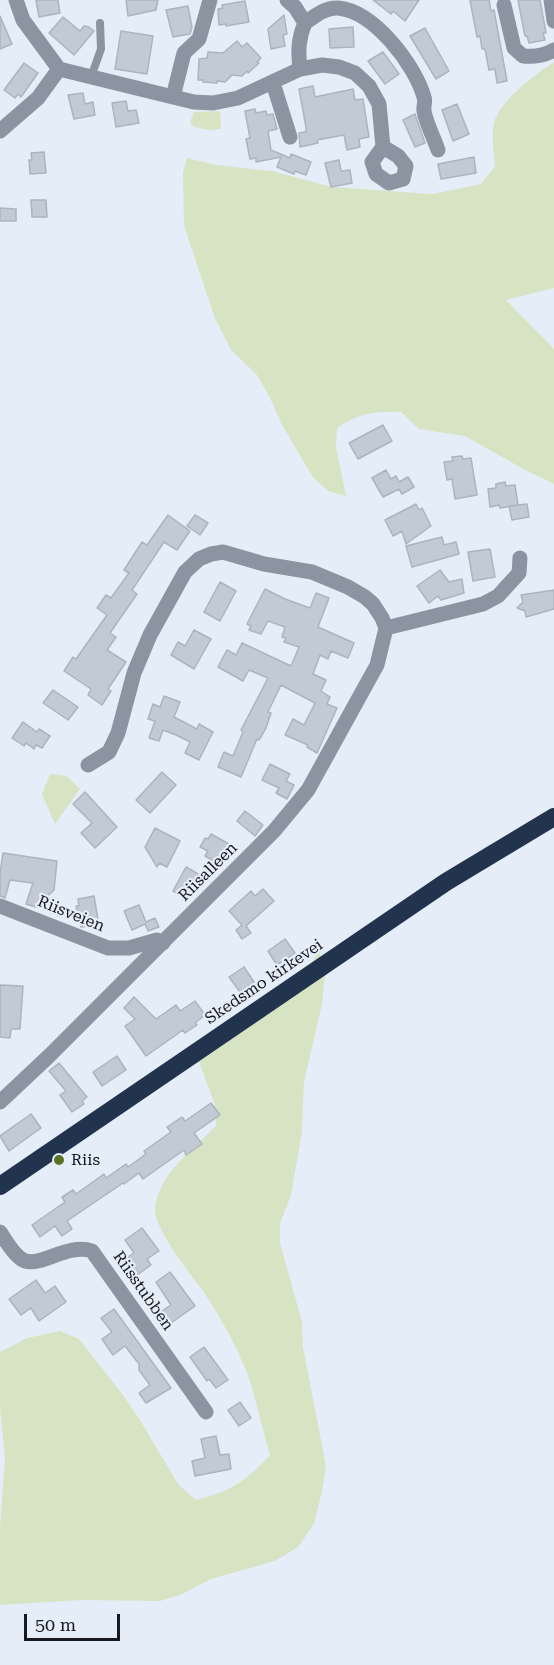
<!DOCTYPE html>
<html>
<head>
<meta charset="utf-8">
<style>
  body { margin:0 }
  #map { position:relative; width:554px; height:1665px; overflow:hidden; background:#e5edf9; font-family:"Roboto Serif",serif }
  canvas { display:block }
  .scale { position:absolute; left:24px; top:1614px; width:96px; height:27px; box-sizing:border-box; border:3px solid #16191d; border-top:0; padding-left:8px; font-size:18px; line-height:21px; white-space:nowrap; color:#16191d; -webkit-text-stroke:4px #e5edf9; paint-order:stroke }
</style>
</head>
<body>
<div id="map">
<canvas width="554" height="1665"></canvas>
<div class="scale">50 m</div>
</div>
<script>
const ctx = document.querySelector('canvas').getContext('2d');
ctx.lineJoin = 'round';
function fill(path, color) {
  ctx.fillStyle = color;
  ctx.fill(path, 'evenodd');
}
function trace(path, color, width, dash) {
  ctx.strokeStyle = color;
  ctx.lineWidth = width;
  ctx.lineCap = dash ? 'butt' : 'round';
  ctx.setLineDash(dash || []);
  ctx.stroke(path);
}
function label(font, color, halo, rows, align = 'center') {
  ctx.font = font + ' "Roboto Serif",serif';
  ctx.lineWidth = 4.5;
  ctx.setLineDash([]);
  ctx.textBaseline = 'middle';
  ctx.strokeStyle = halo;
  ctx.fillStyle = color;
  for (const [text, x, y, turn = 0] of rows) {
    ctx.save();
    ctx.translate(x, y);
    ctx.rotate((+turn || 0) * Math.PI / 180);
    ctx.textAlign = isNaN(turn) ? turn : align;
    if (halo) ctx.strokeText(text, 0, 0);
    ctx.fillText(text, 0, 0);
    ctx.restore();
  }
}
fill(new Path2D(`
  M 554,62 L 554,288 L 506,300 L 554,349 L 554,484 L 525,470 L 465,436 L 419,429 L 401,412 C 375,411 359,413 337,428 L 336,447 L 346,496 L 328,491 L 312,476 L 282,425 L 270,398 L 257,375 L 231,350 L 214,316 L 184,226 L 183,172 L 187,158 L 215,165 L 272,171 L 332,187 L 432,194 L 481,184 L 495,166 C 494,153 491,136 494,123 C 499,101 536,74 554,62 Z
  M 220,111 L 221,129 L 210,130 L 194,127 L 190,122 L 194,112 Z
  M 50,774 L 67,776 L 80,789 L 55,824 L 42,794 Z
  M 319,950 L 325,975 L 322,1004 L 304,1082 L 302,1131 L 291,1195 L 280,1224 L 280,1243 L 302,1322 L 303,1347 L 326,1466 L 322,1491 L 314,1524 L 298,1547 L 275,1561 L 211,1579 L 180,1595 L 160,1601 L 81,1600 L 0,1605 L 0,1528 L 5,1458 L 0,1408 L 0,1352 L 27,1338 L 60,1331 L 79,1339 L 120,1391 L 140,1420 L 178,1484 L 196,1500 C 231,1491 245,1482 270,1455 C 263,1432 258,1408 251,1384 C 240,1351 222,1320 203,1291 C 190,1273 154,1229 155,1209 C 158,1173 194,1149 216,1126 L 215,1105 L 198,1059 L 292,976 L 313,961 Z`), '#d7e4c3');
const building = new Path2D(`
  M 36,0 L 58,0 L 60,13 L 39,17 Z
  M 126,0 L 158,0 L 156,10 L 128,16 Z
  M 373,0 L 419,0 L 405,21 L 393,11 L 391,14 Z
  M 470,0 L 489,0 L 491,11 L 494,10 L 507,81 L 497,83 L 495,69 L 489,70 L 485,49 L 482,49 L 480,36 L 477,37 Z
  M 518,0 L 540,0 L 546,33 L 543,33 L 545,40 L 529,43 L 527,36 L 525,36 Z
  M 245,1 L 249,22 L 226,26 L 226,24 L 219,25 L 218,9 L 223,8 L 222,5 Z
  M 188,6 L 192,27 L 190,34 L 173,37 L 166,10 Z
  M 284,15 L 287,34 L 283,35 L 285,46 L 271,49 L 268,29 Z
  M 0,16 L 12,44 L 0,49 Z
  M 63,17 L 80,31 L 84,26 L 89,27 L 94,31 L 74,55 L 49,33 Z
  M 353,27 L 354,47 L 330,48 L 329,29 Z
  M 425,28 L 449,71 L 436,79 L 410,36 Z
  M 121,31 L 153,36 L 147,74 L 115,69 Z
  M 237,41 L 242,47 L 247,43 L 261,58 L 257,62 L 259,63 L 248,73 L 247,71 L 242,76 L 232,75 L 225,82 L 217,81 L 217,83 L 203,82 L 203,80 L 198,80 L 199,59 L 207,58 L 208,52 L 223,53 Z
  M 383,52 L 399,74 L 385,84 L 368,61 Z
  M 24,63 L 38,73 L 21,97 L 18,94 L 15,98 L 4,90 Z
  M 313,86 L 315,97 L 353,89 L 355,100 L 363,99 L 369,137 L 359,139 L 360,147 L 347,150 L 344,135 L 317,140 L 318,143 L 300,147 L 299,133 L 306,132 L 306,127 L 299,89 Z
  M 83,93 L 85,104 L 93,102 L 95,115 L 74,119 L 68,95 Z
  M 126,101 L 128,111 L 136,110 L 139,123 L 116,127 L 112,103 Z
  M 457,104 L 469,134 L 453,141 L 442,110 Z
  M 255,109 L 256,113 L 266,111 L 267,115 L 273,114 L 277,129 L 268,131 L 271,150 L 290,158 L 291,154 L 311,162 L 306,175 L 295,171 L 294,174 L 277,167 L 281,157 L 256,162 L 256,158 L 250,159 L 246,139 L 250,138 L 245,111 Z
  M 415,114 L 425,143 L 415,147 L 403,120 Z
  M 44,152 L 46,173 L 30,174 L 29,160 L 32,160 L 31,153 Z
  M 474,157 L 476,173 L 441,179 L 438,164 Z
  M 339,160 L 341,171 L 350,170 L 352,183 L 331,187 L 325,163 Z
  M 31,200 L 46,200 L 47,217 L 32,217 Z
  M 0,208 L 16,209 L 16,221 L 0,221 Z
  M 383,425 L 392,441 L 358,459 L 349,443 Z
  M 462,456 L 463,459 L 471,458 L 477,495 L 455,499 L 452,479 L 447,480 L 444,462 L 453,461 L 452,457 Z
  M 386,470 L 391,479 L 396,476 L 399,482 L 408,477 L 414,487 L 402,494 L 399,489 L 383,497 L 372,478 Z
  M 505,482 L 506,486 L 515,485 L 518,505 L 500,508 L 499,505 L 490,507 L 488,489 L 496,488 L 496,484 Z
  M 416,504 L 419,510 L 422,508 L 431,526 L 406,544 L 402,531 L 393,536 L 385,520 Z
  M 527,504 L 529,517 L 512,520 L 509,506 Z
  M 168,515 L 190,531 L 177,550 L 164,542 L 132,590 L 137,594 L 110,633 L 116,637 L 107,650 L 126,662 L 108,689 L 111,691 L 102,705 L 88,695 L 91,689 L 64,671 L 73,657 L 76,659 L 107,615 L 97,608 L 106,595 L 111,598 L 129,573 L 124,570 L 142,542 L 147,545 Z
  M 195,515 L 208,523 L 200,535 L 187,526 Z
  M 442,537 L 444,545 L 456,542 L 459,554 L 412,567 L 406,546 Z
  M 490,549 L 495,577 L 473,581 L 468,552 Z
  M 440,570 L 449,582 L 462,579 L 464,593 L 441,600 L 438,596 L 429,603 L 417,586 Z
  M 220,582 L 236,591 L 220,621 L 204,612 Z
  M 265,589 L 285,599 L 310,608 L 316,593 L 329,598 L 318,627 L 354,643 L 348,658 L 331,651 L 328,659 L 320,655 L 313,674 L 326,680 L 321,691 L 330,697 L 327,704 L 337,708 L 317,753 L 307,747 L 308,745 L 285,735 L 293,719 L 304,725 L 315,703 L 281,685 L 268,712 L 271,713 L 266,728 L 259,740 L 257,739 L 241,777 L 218,767 L 224,752 L 233,756 L 243,732 L 241,730 L 268,678 L 249,670 L 243,681 L 218,667 L 227,650 L 236,655 L 242,643 L 291,666 L 299,647 L 284,642 L 286,638 L 282,637 L 285,627 L 268,621 L 261,634 L 249,630 L 251,626 L 247,624 Z
  M 554,590 L 554,609 L 526,617 L 525,611 L 517,608 L 523,602 L 521,595 Z
  M 194,630 L 211,639 L 194,669 L 171,655 L 178,642 L 185,646 Z
  M 53,690 L 78,707 L 68,720 L 43,703 Z
  M 164,696 L 180,702 L 174,717 L 197,729 L 199,724 L 213,732 L 199,760 L 185,753 L 190,742 L 176,735 L 163,730 L 159,741 L 149,738 L 155,721 L 148,719 L 153,704 L 160,707 Z
  M 23,722 L 37,732 L 39,729 L 50,736 L 42,748 L 36,745 L 34,749 L 26,743 L 24,746 L 12,738 Z
  M 270,764 L 290,774 L 286,781 L 294,785 L 287,799 L 276,793 L 279,788 L 262,780 Z
  M 162,772 L 176,785 L 150,813 L 136,800 Z
  M 85,792 L 117,827 L 95,848 L 81,833 L 92,823 L 73,804 Z
  M 245,811 L 263,825 L 255,836 L 237,821 Z
  M 155,828 L 180,841 L 167,867 L 159,863 L 157,867 L 145,847 Z
  M 211,834 L 229,844 L 217,863 L 205,856 L 208,851 L 200,847 L 205,838 L 208,839 Z
  M 3,853 L 57,861 L 54,890 L 36,907 L 26,904 L 33,883 L 10,880 L 5,898 L 0,896 L 0,874 Z
  M 186,867 L 200,875 L 188,899 L 173,891 Z
  M 263,889 L 274,901 L 246,926 L 251,933 L 242,939 L 236,930 L 242,925 L 229,911 L 251,891 L 255,896 Z
  M 94,896 L 99,925 L 81,927 L 76,906 L 79,906 L 78,899 Z
  M 139,905 L 146,922 L 155,918 L 159,927 L 148,931 L 145,924 L 132,930 L 124,911 Z
  M 285,939 L 295,953 L 277,965 L 268,951 Z
  M 244,967 L 254,982 L 240,992 L 229,977 Z
  M 0,985 L 23,986 L 20,1029 L 11,1029 L 10,1038 L 0,1037 Z
  M 134,997 L 156,1019 L 176,1005 L 180,1011 L 195,1001 L 205,1015 L 195,1023 L 197,1025 L 185,1033 L 183,1030 L 146,1056 L 125,1026 L 135,1019 L 124,1008 Z
  M 117,1056 L 126,1070 L 102,1086 L 93,1072 Z
  M 59,1063 L 87,1097 L 82,1101 L 84,1104 L 72,1112 L 60,1095 L 66,1091 L 49,1071 Z
  M 211,1103 L 220,1115 L 194,1133 L 202,1144 L 186,1155 L 184,1150 L 143,1179 L 139,1173 L 124,1184 L 123,1183 L 67,1221 L 72,1229 L 62,1236 L 55,1226 L 40,1237 L 32,1225 L 65,1202 L 62,1197 L 73,1190 L 76,1194 L 104,1174 L 106,1178 L 126,1164 L 128,1167 L 146,1154 L 144,1151 L 171,1132 L 167,1127 L 182,1117 L 185,1121 Z
  M 31,1114 L 41,1128 L 9,1151 L 0,1136 Z
  M 142,1228 L 159,1251 L 147,1259 L 151,1265 L 133,1278 L 122,1261 L 134,1253 L 125,1240 Z
  M 170,1272 L 195,1306 L 171,1323 L 162,1311 L 171,1305 L 156,1282 Z
  M 36,1280 L 45,1293 L 55,1286 L 66,1302 L 39,1321 L 31,1308 L 21,1315 L 9,1299 Z
  M 114,1309 L 171,1388 L 146,1403 L 139,1393 L 150,1385 L 139,1370 L 139,1364 L 125,1346 L 113,1355 L 102,1339 L 112,1332 L 101,1318 Z
  M 204,1347 L 228,1380 L 216,1388 L 209,1379 L 207,1381 L 190,1357 Z
  M 240,1402 L 251,1418 L 239,1426 L 228,1410 Z
  M 216,1436 L 220,1455 L 229,1454 L 231,1469 L 195,1476 L 192,1461 L 205,1458 L 201,1439 Z`);
fill(building, '#c2cad5');
trace(building, '#acb4be', 1.5);
trace(new Path2D(`
  M 91,77 L 101,49 L 100,23`), '#8b95a2', 8);
trace(new Path2D(`
  M 16,0 L 23,20 L 59,69
  M 287,0 L 295,7 L 305,23 C 298,39 298,52 300,69
  M 551,0 L 554,21
  M 504,5 L 514,48 L 523,56 C 534,57 544,56 554,50
  M 305,23 C 315,16 326,7 338,8 C 374,11 415,65 424,97 C 426,102 423,106 424,111 C 426,123 434,138 438,150
  M 59,69 L 173,97 L 194,102 L 213,103 L 238,98 L 300,69 L 322,65 L 339,67 L 355,73 L 369,86 L 379,104 L 383,147 L 372,162 L 376,174 L 389,183 L 403,179 L 406,166 L 398,156 L 383,147
  M 273,83 L 290,137
  M 173,97 L 184,53 L 199,39 L 210,0
  M 0,131 L 38,98 L 59,69
  M 386,628 L 483,604 L 498,596 L 519,573 L 520,558
  M 0,906 L 108,948 L 129,948 L 157,940 L 163,943
  M 0,1102 L 49,1056 L 274,831 L 308,790 L 377,665 L 386,628 L 382,618 L 373,604 L 365,597 L 348,587 L 312,572 L 264,564 L 223,552 L 211,554 L 199,559 L 185,572 L 150,635 L 134,673 L 118,733 L 109,752 L 88,765
  M 0,1232 C 6,1241 12,1252 20,1258 C 36,1272 66,1242 92,1251 L 206,1412`), '#8b95a2', 15);
trace(new Path2D(`
  M 0,1186 L 446,882 L 554,817`), '#22344d', 18);
for (const [x, y, r, color] of [
  [59,1160,6,"#5a7223"]
]) {
  const dot = new Path2D();
  dot.arc(x, y, r, 0, 2 * Math.PI);
  ctx.fillStyle = color;
  ctx.fill(dot);
  trace(dot, '#e5edf9', 2);
}
label('16px', '#16191d', '#e5edf9', [
  ["Riisalleen",208,872,-45],
  ["Riisveien",71,914,22],
  ["Skedsmo kirkevei",264,982,-34],
  ["Riisstubben",143,1291,55]
]);
label('16px', '#16191d', '#e5edf9', [
  ["Riis",71,1160]
], 'left');
</script>
</body>
</html>
